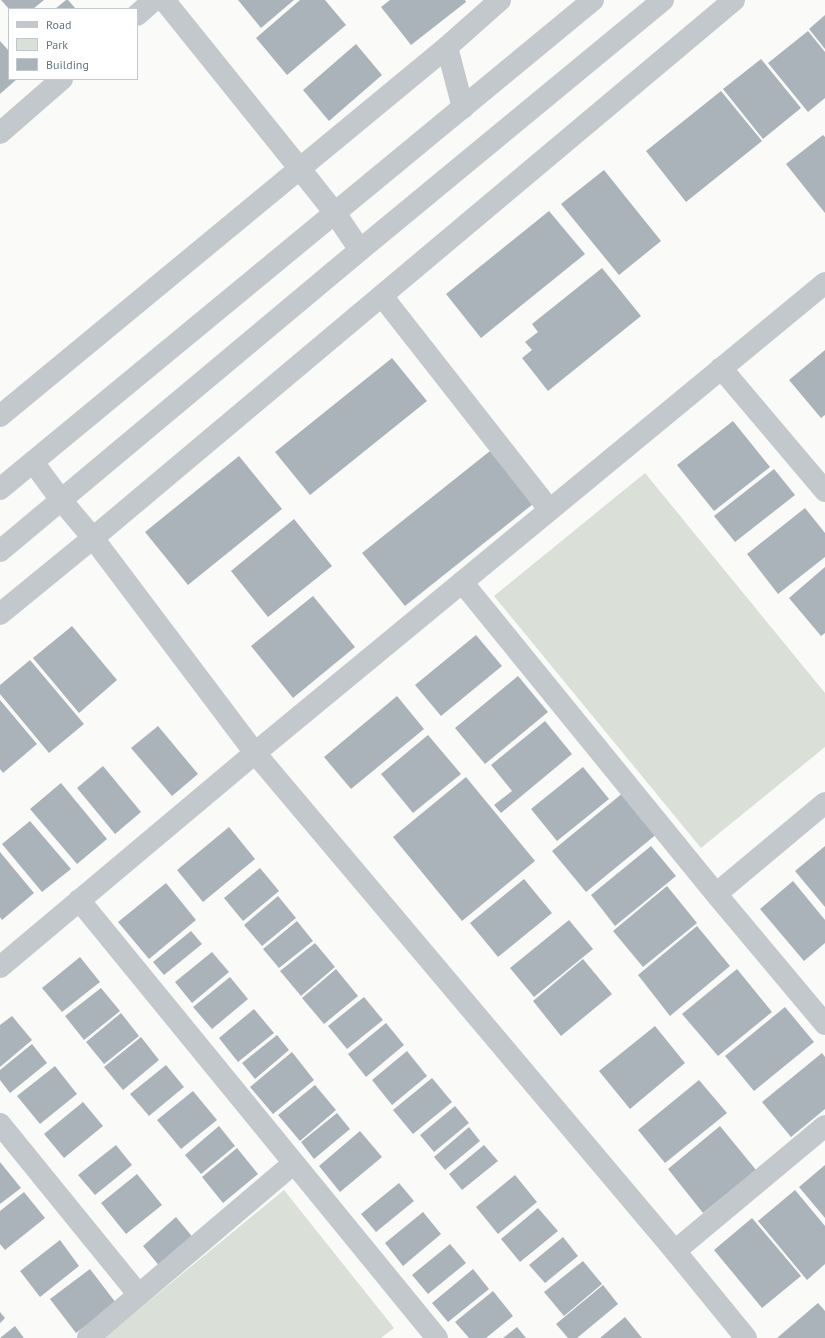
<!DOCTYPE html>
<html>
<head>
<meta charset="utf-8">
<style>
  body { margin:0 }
  #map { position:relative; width:825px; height:1338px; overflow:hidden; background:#fafaf8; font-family:"PT Sans",sans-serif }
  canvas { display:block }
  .legend { position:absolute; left:8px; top:8px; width:130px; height:72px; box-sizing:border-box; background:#fff; border:1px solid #c1c8cd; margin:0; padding:5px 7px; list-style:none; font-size:12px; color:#657683 }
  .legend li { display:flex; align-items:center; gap:8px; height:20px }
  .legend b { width:20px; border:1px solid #c1c8cd }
</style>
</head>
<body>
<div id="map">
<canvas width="825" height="1338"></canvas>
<ul class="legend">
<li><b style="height:5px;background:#c3c8cc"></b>Road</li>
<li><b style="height:11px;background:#dadfd7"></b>Park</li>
<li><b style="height:11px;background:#aab3b9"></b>Building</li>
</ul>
</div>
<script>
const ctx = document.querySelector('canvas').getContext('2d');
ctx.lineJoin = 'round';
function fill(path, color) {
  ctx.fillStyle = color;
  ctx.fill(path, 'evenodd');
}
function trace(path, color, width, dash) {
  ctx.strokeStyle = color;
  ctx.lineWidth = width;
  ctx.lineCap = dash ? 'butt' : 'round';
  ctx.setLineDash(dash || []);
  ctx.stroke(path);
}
fill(new Path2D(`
  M 645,473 L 825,693 L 825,747 L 701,848 L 494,596 Z
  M 284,1190 L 394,1328 L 381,1338 L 104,1338 Z`), '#dadfd7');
fill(new Path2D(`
  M 1,0 L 44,0 L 33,9 L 9,9 Z
  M 66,0 L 68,0 L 76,9 L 55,9 Z
  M 238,0 L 294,0 L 261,28 Z
  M 300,0 L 325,0 L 346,25 L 287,75 L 256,38 Z
  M 390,0 L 465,0 L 466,2 L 411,45 L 381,7 Z
  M 825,15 L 825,49 L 809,29 Z
  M 808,31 L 825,52 L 825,98 L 808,112 L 768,63 Z
  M 0,41 L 9,51 L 9,79 L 17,79 L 0,94 Z
  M 356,44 L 382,75 L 329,121 L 303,90 Z
  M 761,59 L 801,108 L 763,139 L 723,89 Z
  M 721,91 L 762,141 L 686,202 L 646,151 Z
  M 823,135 L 825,137 L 825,213 L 786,164 Z
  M 604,170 L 661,241 L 619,275 L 561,204 Z
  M 549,211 L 585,254 L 481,338 L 446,294 Z
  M 602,268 L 641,316 L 548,391 L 522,358 L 532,350 L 525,342 L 538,332 L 532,324 Z
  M 825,350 L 825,415 L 821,418 L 789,380 Z
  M 392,358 L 427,401 L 310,495 L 275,452 Z
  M 733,421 L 770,467 L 714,511 L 677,465 Z
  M 490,451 L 533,504 L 405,606 L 362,553 Z
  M 239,456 L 282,509 L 188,585 L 145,532 Z
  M 774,469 L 795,495 L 735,542 L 714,516 Z
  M 805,508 L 825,533 L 825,557 L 778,594 L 747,554 Z
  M 294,519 L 332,566 L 268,617 L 231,571 Z
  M 825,567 L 825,633 L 821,636 L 789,598 Z
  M 313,596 L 355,647 L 293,698 L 251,646 Z
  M 72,626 L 117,680 L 79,713 L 33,658 Z
  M 476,635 L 502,666 L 441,716 L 415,685 Z
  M 30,660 L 84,724 L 49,753 L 0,694 L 0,685 Z
  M 518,676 L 548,712 L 485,764 L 455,728 Z
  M 397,696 L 424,729 L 351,789 L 324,757 Z
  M 0,700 L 37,744 L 3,773 L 0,769 Z
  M 545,721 L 572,754 L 501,813 L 494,805 L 512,791 L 491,765 Z
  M 158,726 L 198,774 L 172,796 L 131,748 Z
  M 428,735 L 461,774 L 413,813 L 381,774 Z
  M 103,766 L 141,812 L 115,834 L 77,788 Z
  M 583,767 L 609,799 L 557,841 L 531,809 Z
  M 466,777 L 535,861 L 462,921 L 393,837 Z
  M 61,783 L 107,839 L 77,864 L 30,809 Z
  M 624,792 L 658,833 L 586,892 L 552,851 Z
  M 30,821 L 71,869 L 42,892 L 2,844 Z
  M 229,827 L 255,859 L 203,902 L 177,870 Z
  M 651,846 L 676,876 L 615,926 L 591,895 Z
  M 825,846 L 825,907 L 795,871 Z
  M 0,852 L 34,893 L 2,920 L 0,917 Z
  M 260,868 L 279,891 L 243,921 L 224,898 Z
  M 524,879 L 552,913 L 498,957 L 470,923 Z
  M 793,881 L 825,920 L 825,943 L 804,961 L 760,909 Z
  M 166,883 L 196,920 L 149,959 L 118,922 Z
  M 667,886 L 697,923 L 643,967 L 613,931 Z
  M 278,896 L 296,918 L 262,946 L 244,925 Z
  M 569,920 L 593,949 L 534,997 L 510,968 Z
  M 297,921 L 313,941 L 279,968 L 263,949 Z
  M 697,926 L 730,966 L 670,1016 L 638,975 Z
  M 191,931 L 202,944 L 164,975 L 153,962 Z
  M 315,943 L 335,967 L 301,996 L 280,971 Z
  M 212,952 L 229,972 L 192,1003 L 175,982 Z
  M 80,957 L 100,982 L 62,1012 L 42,988 Z
  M 583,959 L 612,994 L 561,1036 L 533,1001 Z
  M 336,969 L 358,996 L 324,1024 L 302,998 Z
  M 737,969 L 772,1012 L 718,1056 L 682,1014 Z
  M 230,977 L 248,999 L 212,1029 L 193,1007 Z
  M 101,988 L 120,1011 L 84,1040 L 65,1016 Z
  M 364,997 L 383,1020 L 347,1049 L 328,1026 Z
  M 785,1007 L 814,1042 L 754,1091 L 725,1056 Z
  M 254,1009 L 274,1033 L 238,1062 L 219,1038 Z
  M 121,1013 L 139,1036 L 104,1064 L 86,1042 Z
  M 12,1016 L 32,1040 L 0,1067 L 0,1025 Z
  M 386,1023 L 404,1045 L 366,1077 L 348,1054 Z
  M 655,1026 L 685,1063 L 630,1109 L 599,1071 Z
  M 277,1035 L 289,1050 L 255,1079 L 242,1063 Z
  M 141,1037 L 159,1060 L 123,1090 L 104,1067 Z
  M 32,1044 L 47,1063 L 10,1093 L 0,1080 L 0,1070 Z
  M 407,1051 L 427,1076 L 392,1105 L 372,1080 Z
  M 292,1052 L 314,1080 L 273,1114 L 250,1087 Z
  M 822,1053 L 825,1057 L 825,1109 L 791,1137 L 762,1102 Z
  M 166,1065 L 184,1087 L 149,1116 L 130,1094 Z
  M 55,1066 L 77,1094 L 40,1124 L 17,1096 Z
  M 432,1078 L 452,1102 L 413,1134 L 393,1110 Z
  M 699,1080 L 727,1113 L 665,1163 L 638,1130 Z
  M 315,1085 L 336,1110 L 300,1141 L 278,1115 Z
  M 193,1091 L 217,1120 L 181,1149 L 157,1120 Z
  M 83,1102 L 103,1126 L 64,1158 L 44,1134 Z
  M 455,1106 L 469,1123 L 434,1152 L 420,1135 Z
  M 337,1113 L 350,1129 L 314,1159 L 301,1142 Z
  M 219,1126 L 235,1146 L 201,1174 L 185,1155 Z
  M 720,1126 L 756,1170 L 703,1213 L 668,1169 Z
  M 469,1127 L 480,1141 L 445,1170 L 434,1157 Z
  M 360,1131 L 382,1157 L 340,1192 L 319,1166 Z
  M 116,1145 L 132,1165 L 95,1195 L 78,1175 Z
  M 484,1145 L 498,1161 L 462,1190 L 449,1174 Z
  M 237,1148 L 258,1174 L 223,1203 L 202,1177 Z
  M 0,1162 L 21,1188 L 0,1204 Z
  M 825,1165 L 825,1218 L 799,1187 Z
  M 137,1174 L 162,1205 L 126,1234 L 101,1203 Z
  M 515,1175 L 537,1202 L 498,1234 L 476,1207 Z
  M 399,1183 L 414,1201 L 376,1232 L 361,1214 Z
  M 795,1190 L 825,1226 L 825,1264 L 807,1280 L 758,1221 Z
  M 24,1192 L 45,1218 L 5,1250 L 0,1244 L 0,1211 Z
  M 538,1208 L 558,1231 L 520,1262 L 501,1239 Z
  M 423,1212 L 441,1234 L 403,1266 L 385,1243 Z
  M 176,1217 L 195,1240 L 161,1268 L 143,1246 Z
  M 752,1218 L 801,1276 L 762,1308 L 714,1250 Z
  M 563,1237 L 578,1256 L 545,1283 L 529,1265 Z
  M 60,1240 L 79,1266 L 40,1297 L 20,1271 Z
  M 450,1244 L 466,1263 L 428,1294 L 412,1275 Z
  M 583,1261 L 602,1284 L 564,1316 L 544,1292 Z
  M 90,1269 L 116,1303 L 76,1333 L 50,1299 Z
  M 473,1269 L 489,1289 L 448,1322 L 432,1303 Z
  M 603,1285 L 618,1304 L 577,1338 L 568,1338 L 556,1324 Z
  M 493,1291 L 513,1316 L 486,1338 L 469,1338 L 455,1322 Z
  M 818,1303 L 825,1311 L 825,1338 L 777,1338 Z
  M 0,1312 L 5,1318 L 0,1323 Z
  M 625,1317 L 642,1338 L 600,1338 Z
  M 15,1326 L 24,1338 L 0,1338 Z
  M 517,1327 L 526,1338 L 503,1338 Z`), '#aab3b9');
trace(new Path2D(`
  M 164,0 L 300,169 L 335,213 L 360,250
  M 137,15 L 154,0
  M 447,47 L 463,108
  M 0,133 L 62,79
  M 382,296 L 549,509
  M 721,368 L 825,491
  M 0,416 L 447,47 L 500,0
  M 462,582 L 716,894 L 825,1024
  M 0,614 L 93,538 L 734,0
  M 716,894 L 825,803
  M 79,900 L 437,1338
  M 0,967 L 255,753 L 825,283
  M 0,1124 L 139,1295
  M 675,1251 L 825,1126
  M 88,1338 L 294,1163`), '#c3c8cc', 22);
trace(new Path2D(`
  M 33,462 L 61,500 L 93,538 L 255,753 L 675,1251 L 746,1338
  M 0,489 L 593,0
  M 0,551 L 360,250 L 663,0`), '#c3c8cc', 22);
</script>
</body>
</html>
